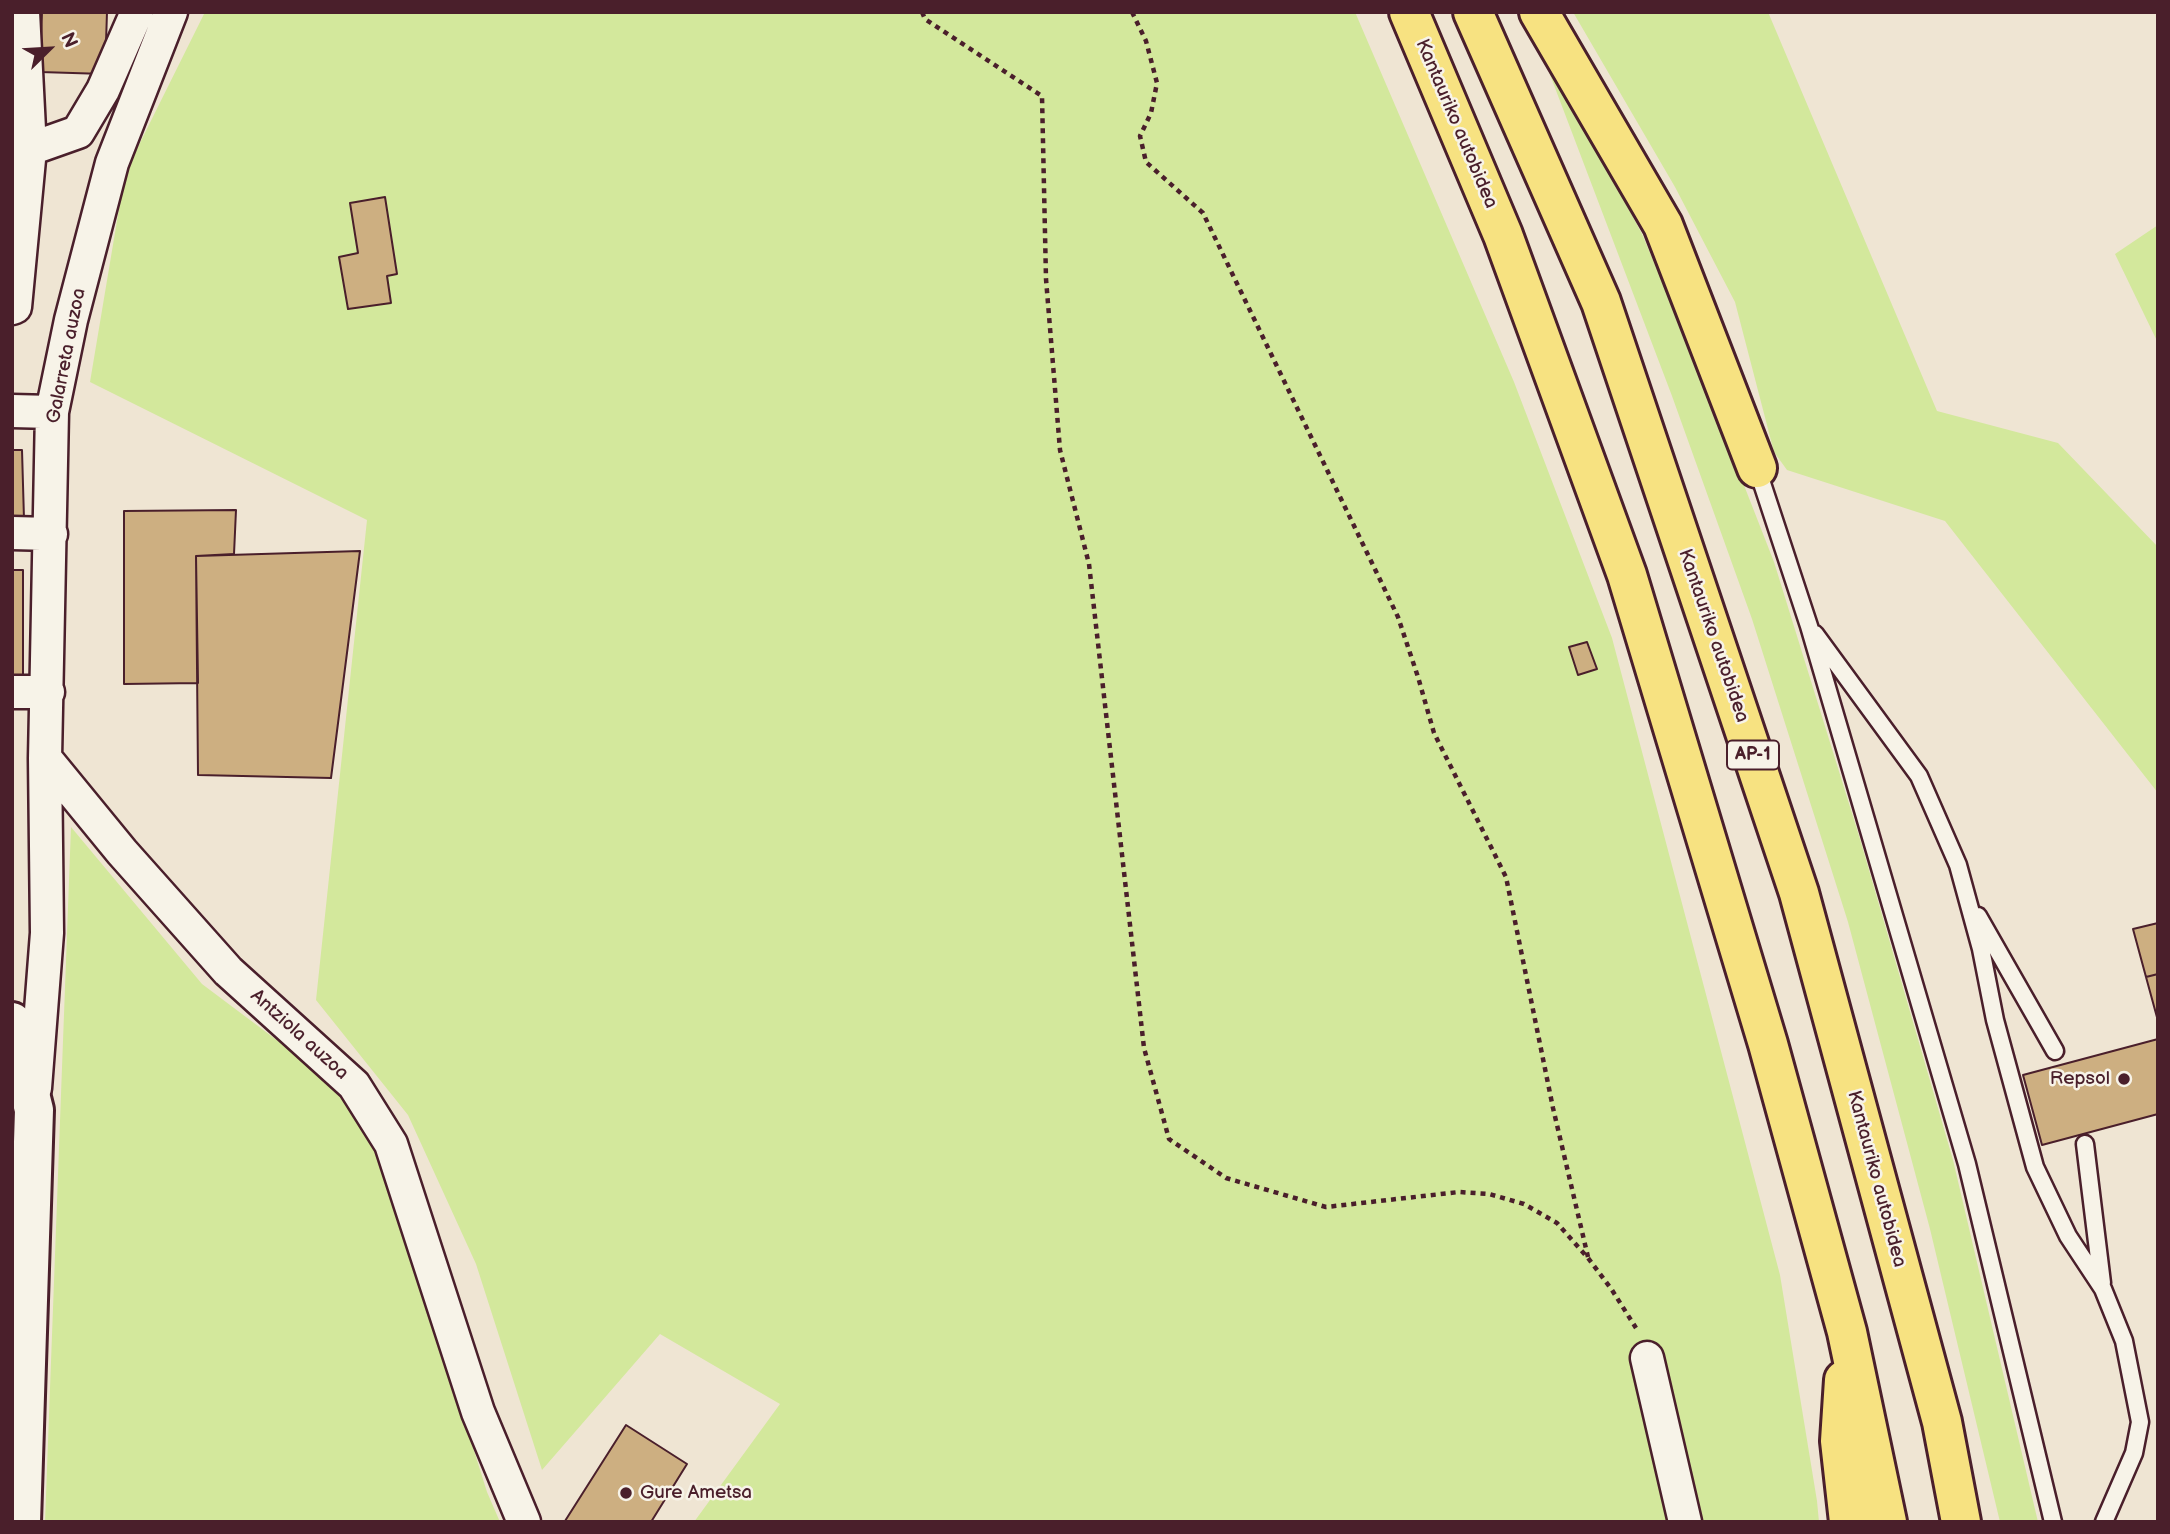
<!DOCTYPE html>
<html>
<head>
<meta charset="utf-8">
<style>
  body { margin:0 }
  #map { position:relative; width:2170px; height:1534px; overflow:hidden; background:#efe5d3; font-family:"Balsamiq Sans",sans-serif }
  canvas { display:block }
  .frame { position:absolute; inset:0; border:14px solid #4a1f2b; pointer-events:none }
  .north { position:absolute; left:14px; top:14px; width:70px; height:70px; -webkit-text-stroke:5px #f7f3e8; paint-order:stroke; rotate:66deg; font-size:19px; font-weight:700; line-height:28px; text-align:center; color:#4a1f2b }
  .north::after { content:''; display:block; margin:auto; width:24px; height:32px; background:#4a1f2b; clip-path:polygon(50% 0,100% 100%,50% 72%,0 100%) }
</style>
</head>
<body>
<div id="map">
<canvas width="2170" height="1534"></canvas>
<div class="frame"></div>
<div class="north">N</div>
</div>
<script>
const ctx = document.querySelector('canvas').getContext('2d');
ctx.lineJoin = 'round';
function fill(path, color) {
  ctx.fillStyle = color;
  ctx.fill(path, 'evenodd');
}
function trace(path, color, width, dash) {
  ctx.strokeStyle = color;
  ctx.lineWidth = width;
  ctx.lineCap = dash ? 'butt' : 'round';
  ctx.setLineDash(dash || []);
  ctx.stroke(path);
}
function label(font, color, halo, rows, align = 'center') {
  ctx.font = font + ' "Balsamiq Sans",sans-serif';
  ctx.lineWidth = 5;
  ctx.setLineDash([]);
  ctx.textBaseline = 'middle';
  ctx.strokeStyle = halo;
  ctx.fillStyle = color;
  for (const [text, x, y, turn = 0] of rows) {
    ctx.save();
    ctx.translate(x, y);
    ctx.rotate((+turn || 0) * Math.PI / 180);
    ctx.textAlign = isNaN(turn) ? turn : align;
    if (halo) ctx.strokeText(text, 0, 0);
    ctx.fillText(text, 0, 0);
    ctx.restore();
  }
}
fill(new Path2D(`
  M 205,12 L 1355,12 L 1514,382 L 1612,638 L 1780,1275 L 1817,1501 L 1819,1522 L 694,1522 L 780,1404 L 660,1334 L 542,1470 L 476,1264 L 408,1115 L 316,1000 L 367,520 L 90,382 L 125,173 Z
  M 1573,12 L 1768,12 L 1937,411 L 2058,443 L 2158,547 L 2158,793 L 1945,521 L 1787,470 L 1774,452 L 1735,302 L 1675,187 Z
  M 1549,72 L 1592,140 L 1642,234 L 1688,342 L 1774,562 L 1860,839 L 1953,1160 L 2038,1522 L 2000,1522 L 1930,1229 L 1848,922 L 1752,619 L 1672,396 Z
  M 2158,225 L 2158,343 L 2115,254 Z
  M 71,827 L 202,984 L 334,1083 L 380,1157 L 418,1272 L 487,1492 L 500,1522 L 45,1522 Z`), '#d3e89c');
const building = new Path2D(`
  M 42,12 L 107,12 L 105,74 L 40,72 Z
  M 385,197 L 397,274 L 387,276 L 391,303 L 348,309 L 339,257 L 358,253 L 350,203 Z
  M 12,450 L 22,450 L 24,519 L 12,520 Z
  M 236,510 L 234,554 L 196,556 L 198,683 L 124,684 L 124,511 Z
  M 360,551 L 331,778 L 198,775 L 196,556 Z
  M 12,570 L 23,570 L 23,679 L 12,679 Z
  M 1587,642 L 1597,669 L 1578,675 L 1569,647 Z
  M 2158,923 L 2158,974 L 2146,977 L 2133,929 Z
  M 2158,974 L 2158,1021 L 2146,977 Z
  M 2158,1039 L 2158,1114 L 2042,1145 L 2023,1075 Z
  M 626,1425 L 687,1464 L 651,1522 L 567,1522 L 565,1521 Z`);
fill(building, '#cdaf81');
trace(building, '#4a1f2b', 2);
const service = new Path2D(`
  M 1757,468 L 1809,626 L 1967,1164 L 2053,1522
  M 1815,634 L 1919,776 L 1958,865 L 1981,949 L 1995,1020 L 2035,1167 L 2068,1236 L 2103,1289 L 2124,1341 L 2140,1422 L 2134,1453 L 2104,1522
  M 1978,916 L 2055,1051
  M 2085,1144 L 2102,1283`);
const minor = new Path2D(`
  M 30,149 L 78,132 L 103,90 L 137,12
  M 12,308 L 15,307 L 30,149 L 23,12
  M 12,411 L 52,412
  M 12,533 L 51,534
  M 12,692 L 48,692
  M 45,758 L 122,852 L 228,971 L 354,1085 L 391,1144 L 478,1412 L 524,1522
  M 35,1088 L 47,933 L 45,758 L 52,412 L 71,320 L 112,163 L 171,12
  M 1647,1358 L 1685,1522`);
const secondary = new Path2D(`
  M 12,1022 L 34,1110 L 21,1522`);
const motorway = new Path2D(`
  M 1409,12 L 1503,235 L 1627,575 L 1768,1044 L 1847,1332 L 1887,1522
  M 1473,12 L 1601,302 L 1799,893 L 1942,1422 L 1961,1522
  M 1539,12 L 1663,225 L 1757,468
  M 1844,1380 L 1840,1441 L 1849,1522`);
trace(service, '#4a1f2b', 21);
trace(minor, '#4a1f2b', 37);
trace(secondary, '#4a1f2b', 44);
trace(motorway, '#4a1f2b', 44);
trace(new Path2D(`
  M 922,12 L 925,19 L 1042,96 L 1046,279 L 1060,450 L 1089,564 L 1144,1048 L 1169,1139 L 1226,1178 L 1326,1207 L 1459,1192 L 1489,1194 L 1524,1204 L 1557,1223 L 1588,1258 L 1612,1290 L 1636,1328
  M 1132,12 L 1146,41 L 1157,83 L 1151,113 L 1140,136 L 1146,162 L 1203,213 L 1398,617 L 1418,677 L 1434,733 L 1506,877 L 1553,1108 L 1588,1257`), '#4a1f2b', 4.5, [5, 5]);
trace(service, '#f7f3e8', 16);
trace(minor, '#f7f3e8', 32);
trace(secondary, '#f7f3e8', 38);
trace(motorway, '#f7e281', 38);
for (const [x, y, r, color] of [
  [2124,1079,7,"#4a1f2b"],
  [626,1493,7,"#4a1f2b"]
]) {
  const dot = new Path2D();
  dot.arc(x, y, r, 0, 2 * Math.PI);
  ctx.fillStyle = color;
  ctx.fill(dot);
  trace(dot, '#f7f3e8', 2.5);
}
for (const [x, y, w] of [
  [1753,755,52]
]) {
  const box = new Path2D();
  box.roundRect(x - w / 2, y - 14.5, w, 29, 5);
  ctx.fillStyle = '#f7f3e8';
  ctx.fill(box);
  trace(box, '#4a1f2b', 2);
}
label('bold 18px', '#4a1f2b', null, [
  ["AP-1",1753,755]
]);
label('19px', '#4a1f2b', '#f7f3e8', [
  ["Kantauriko autobidea",1456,124,67],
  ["Galarreta auzoa",67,356,-79],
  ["Kantauriko autobidea",1713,636,71],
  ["Antziola auzoa",299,1035,42],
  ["Kantauriko autobidea",1876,1179,75]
]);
label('19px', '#4a1f2b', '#f7f3e8', [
  ["Repsol",2110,1079],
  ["Gure Ametsa",640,1493,"left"]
], 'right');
</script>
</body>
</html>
